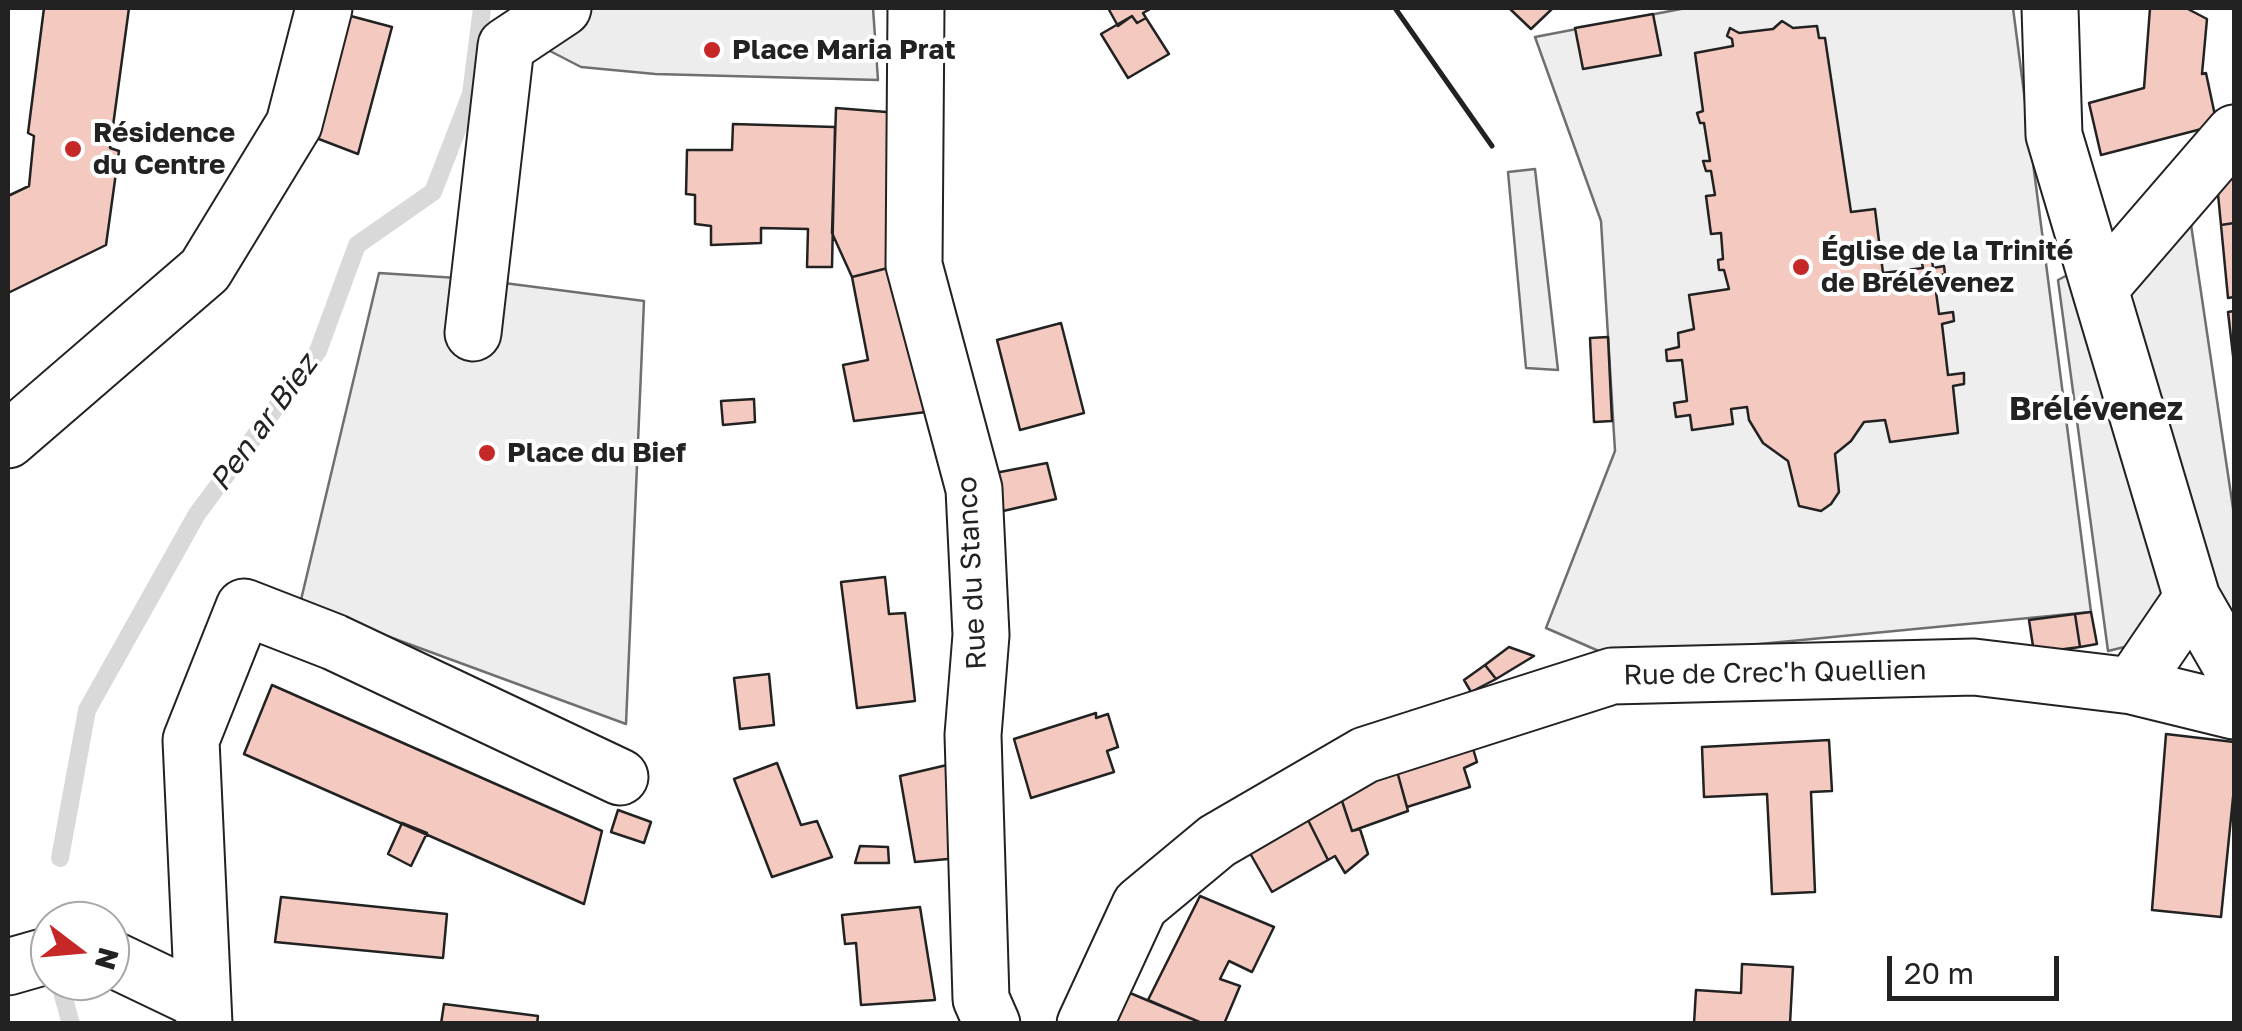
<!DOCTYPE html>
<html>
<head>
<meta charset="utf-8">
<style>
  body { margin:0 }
  #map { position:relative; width:2242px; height:1031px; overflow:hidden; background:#fff; font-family:"Golos Text",sans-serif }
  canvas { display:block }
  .frame { position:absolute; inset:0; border:10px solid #222; pointer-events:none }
  .north { position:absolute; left:30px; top:901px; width:100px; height:100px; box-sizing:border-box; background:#fff; border:2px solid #a7a7a7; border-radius:50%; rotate:106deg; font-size:28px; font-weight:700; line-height:40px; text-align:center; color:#222 }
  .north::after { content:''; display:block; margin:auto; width:35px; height:45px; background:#c62828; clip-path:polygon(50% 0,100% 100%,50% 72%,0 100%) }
  .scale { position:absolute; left:1887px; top:956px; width:172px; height:45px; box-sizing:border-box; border:5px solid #222; border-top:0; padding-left:12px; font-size:30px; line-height:35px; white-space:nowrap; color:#222; -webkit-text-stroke:8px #fff; paint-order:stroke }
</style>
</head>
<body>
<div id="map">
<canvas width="2242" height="1031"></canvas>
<div class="frame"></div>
<div class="north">N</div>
<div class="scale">20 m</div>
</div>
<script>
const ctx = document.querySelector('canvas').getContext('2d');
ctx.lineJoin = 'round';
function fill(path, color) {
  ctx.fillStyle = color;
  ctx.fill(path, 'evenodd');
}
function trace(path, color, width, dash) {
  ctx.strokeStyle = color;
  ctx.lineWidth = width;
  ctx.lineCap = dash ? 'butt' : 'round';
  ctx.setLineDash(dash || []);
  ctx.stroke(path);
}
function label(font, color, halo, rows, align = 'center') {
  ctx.font = font + ' "Golos Text",sans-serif';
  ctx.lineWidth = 8;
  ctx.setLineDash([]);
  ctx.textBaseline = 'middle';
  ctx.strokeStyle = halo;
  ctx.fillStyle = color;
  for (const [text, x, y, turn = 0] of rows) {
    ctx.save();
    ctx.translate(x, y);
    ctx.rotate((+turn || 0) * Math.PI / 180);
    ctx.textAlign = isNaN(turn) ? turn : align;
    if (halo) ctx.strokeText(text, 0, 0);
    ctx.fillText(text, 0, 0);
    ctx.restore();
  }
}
const green = new Path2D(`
  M 1686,8 L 2013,8 L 2091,612 L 1636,656 L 1601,652 L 1546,628 L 1615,451 L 1601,221 L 1535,37 Z
  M 1535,169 L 1558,370 L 1526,368 L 1508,172 Z`);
fill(green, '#eee');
trace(green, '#6f6f6f', 2.5);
const parking = new Path2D(`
  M 518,8 L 873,8 L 878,80 L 655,74 L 581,67 L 515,33 Z
  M 2189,211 L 2234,515 L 2234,620 L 2108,651 L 2058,280 Z
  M 379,273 L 473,279 L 644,301 L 626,724 L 300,604 Z`);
fill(parking, '#ededed');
trace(parking, '#6f6f6f', 2.5);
trace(new Path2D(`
  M 60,858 L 87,710 L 197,514 L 318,351 L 357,245 L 433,192 L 471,94 L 482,8
  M 59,981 L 71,1024`), '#d9d9d9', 18);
const building = new Path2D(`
  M 44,8 L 129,8 L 110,148 L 119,151 L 106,245 L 8,293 L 8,196 L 29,186 L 34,136 L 28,133 Z
  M 1108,8 L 1152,8 L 1143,13 L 1146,18 L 1137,23 L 1132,16 L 1118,26 Z
  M 1509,8 L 1553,8 L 1531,29 Z
  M 2150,8 L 2186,8 L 2207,19 L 2202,74 L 2206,73 L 2217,125 L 2101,155 L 2089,103 L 2144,88 Z
  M 1653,14 L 1661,55 L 1583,69 L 1575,28 Z
  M 347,15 L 392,27 L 358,154 L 311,136 Z
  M 1132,16 L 1137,23 L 1146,18 L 1169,54 L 1128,78 L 1101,34 Z
  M 1782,21 L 1793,28 L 1817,26 L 1819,38 L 1825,38 L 1851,212 L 1875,209 L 1883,273 L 1923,268 L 1921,259 L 1932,258 L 1933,268 L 1944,266 L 1945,274 L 1934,277 L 1939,314 L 1953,312 L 1954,321 L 1942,324 L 1948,375 L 1964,373 L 1964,384 L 1953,386 L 1958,433 L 1890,442 L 1885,420 L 1864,422 L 1851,441 L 1835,454 L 1839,492 L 1831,504 L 1821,511 L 1799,506 L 1788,461 L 1763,443 L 1749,420 L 1747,407 L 1731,409 L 1733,424 L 1692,430 L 1690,415 L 1676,417 L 1674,403 L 1687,401 L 1682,360 L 1667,361 L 1666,350 L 1679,347 L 1678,333 L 1694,329 L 1689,295 L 1729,289 L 1724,270 L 1719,270 L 1718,260 L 1723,259 L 1721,233 L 1711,234 L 1706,196 L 1715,195 L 1711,171 L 1706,171 L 1703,161 L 1710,161 L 1704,123 L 1700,123 L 1697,113 L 1703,111 L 1695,53 L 1733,46 L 1732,39 L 1727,36 L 1730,28 L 1739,33 L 1773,29 Z
  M 836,108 L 899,113 L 896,266 L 852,277 L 832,233 Z
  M 733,124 L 835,127 L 832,267 L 807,267 L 808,229 L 761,228 L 761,243 L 711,245 L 711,226 L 695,224 L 695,195 L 686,194 L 687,150 L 732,150 Z
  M 2234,169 L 2234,223 L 2221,225 L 2217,184 Z
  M 2234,223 L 2234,297 L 2228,298 L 2221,225 Z
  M 896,266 L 926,412 L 854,421 L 843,365 L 868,360 L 852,277 Z
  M 2234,311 L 2234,364 L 2228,312 Z
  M 1061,323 L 1084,413 L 1020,430 L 997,340 Z
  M 1608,337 L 1612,421 L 1594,422 L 1590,338 Z
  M 754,399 L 755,422 L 723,425 L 721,401 Z
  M 1047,463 L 1056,499 L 1003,511 L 995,473 Z
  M 885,577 L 889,614 L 905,613 L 915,701 L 857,708 L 841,582 Z
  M 2091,612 L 2097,644 L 2080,647 L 2075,614 Z
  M 2075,614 L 2080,647 L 2034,653 L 2029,620 Z
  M 1509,647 L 1534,656 L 1496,679 L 1485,665 Z
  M 1485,665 L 1496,679 L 1471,692 L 1464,680 Z
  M 769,674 L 774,725 L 740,729 L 734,678 Z
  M 272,685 L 602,831 L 584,904 L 244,754 Z
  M 1096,713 L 1096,718 L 1108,714 L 1118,747 L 1107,751 L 1114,772 L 1031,798 L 1014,739 Z
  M 2166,734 L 2234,742 L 2234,788 L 2221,917 L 2152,910 Z
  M 1829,740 L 1832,791 L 1811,792 L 1815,892 L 1772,894 L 1767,794 L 1704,797 L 1702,747 Z
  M 1471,742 L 1477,762 L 1464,768 L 1470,787 L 1407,807 L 1395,764 Z
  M 777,763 L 801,825 L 817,821 L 832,857 L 772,877 L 734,779 Z
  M 1395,764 L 1408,811 L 1352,831 L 1337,786 Z
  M 947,765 L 959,858 L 915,862 L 900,776 Z
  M 1337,786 L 1352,831 L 1360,829 L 1368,854 L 1345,873 L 1335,856 L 1328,860 L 1303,810 Z
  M 618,810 L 651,822 L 644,843 L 611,832 Z
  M 1303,810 L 1328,860 L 1272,892 L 1247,848 Z
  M 402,823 L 427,833 L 411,866 L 388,854 Z
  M 860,846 L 888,847 L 889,863 L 855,863 Z
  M 1200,896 L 1274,927 L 1252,972 L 1229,961 L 1220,979 L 1240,986 L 1224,1024 L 1204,1024 L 1148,1000 Z
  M 281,897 L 447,914 L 443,958 L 275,942 Z
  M 920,907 L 935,1000 L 861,1005 L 856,943 L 845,944 L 842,915 Z
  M 1742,964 L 1793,967 L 1790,1024 L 1694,1024 L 1696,990 L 1741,993 Z
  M 1130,993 L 1204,1024 L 1113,1024 Z
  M 444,1004 L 538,1016 L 537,1024 L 441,1024 Z`);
fill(building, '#f3c9c0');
trace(building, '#222', 2.5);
const minor = new Path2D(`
  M 916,8 L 914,265 L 974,489 L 981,635 L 973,735 L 981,999 L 992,1024
  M 2050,8 L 2054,135 L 2192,598 L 2234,671
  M 2101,287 L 2234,133
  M 473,333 L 506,46 L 563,8
  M 8,440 L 205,270 L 294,124 L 324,8
  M 2132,686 L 2192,598
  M 110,958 L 200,1001
  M 8,967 L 50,955
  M 204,1024 L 191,740 L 244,607 L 334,642 L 620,777
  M 1085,1024 L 1140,905 L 1217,841 L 1365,755 L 1612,676 L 1974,667 L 2132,686 L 2234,711`);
trace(minor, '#222', 59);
trace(minor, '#fff', 55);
trace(new Path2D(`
  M 1395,8 L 1492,146`), '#222', 5);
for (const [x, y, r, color] of [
  [712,50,10,"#c62828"],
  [73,149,10,"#c62828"],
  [1801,267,10,"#c62828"],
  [487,453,10,"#c62828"]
]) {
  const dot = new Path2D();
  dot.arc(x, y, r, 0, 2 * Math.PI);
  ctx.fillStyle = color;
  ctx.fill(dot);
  trace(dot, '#fff', 4);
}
label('bold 28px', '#222', '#fff', [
  ["Place Maria Prat",732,50],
  ["Résidence",93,133],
  ["du Centre",93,165],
  ["Église de la Trinité",1821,251],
  ["de Brélévenez",1821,283],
  ["Place du Bief",507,453]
], 'left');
label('28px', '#222', '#fff', [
  ["Rue du Stanco",972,573,-93],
  ["Rue de Crec'h Quellien",1775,673,-1]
]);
label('italic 30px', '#222', '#fff', [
  ["Pen ar Biez",264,423,-54]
]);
label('bold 32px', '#222', '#fff', [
  ["Brélévenez",2096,410]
]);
</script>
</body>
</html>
